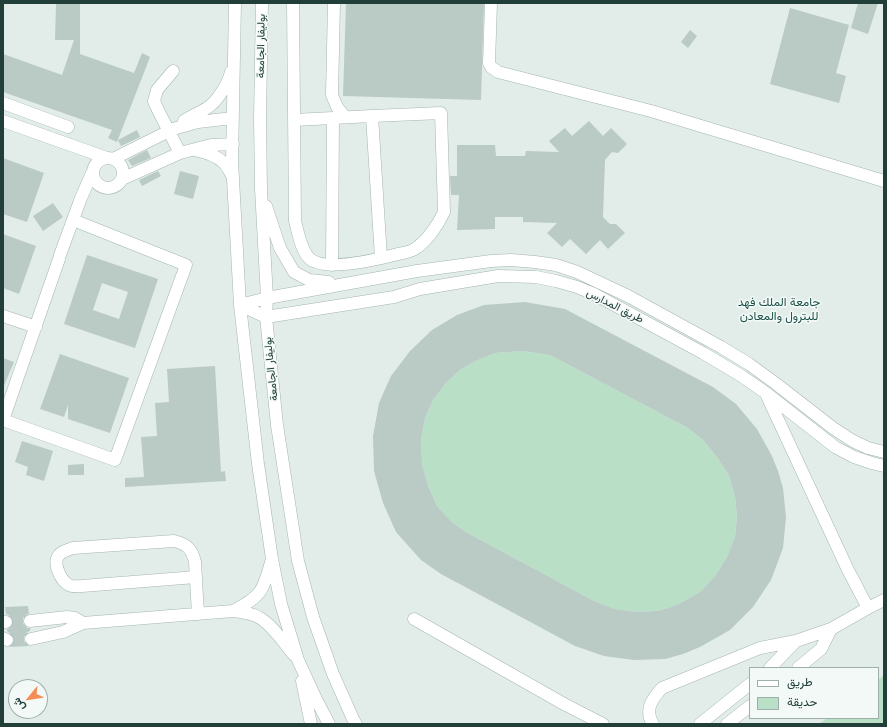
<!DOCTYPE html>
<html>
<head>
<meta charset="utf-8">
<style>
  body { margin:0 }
  #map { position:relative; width:887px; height:727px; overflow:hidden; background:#e2ede9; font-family:Montserrat,Vazirmatn,sans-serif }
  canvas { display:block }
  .frame { position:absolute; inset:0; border:4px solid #213e39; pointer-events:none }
  .legend { position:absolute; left:749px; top:667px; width:130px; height:52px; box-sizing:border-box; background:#f2f9f6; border:1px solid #9eaeaa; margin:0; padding:5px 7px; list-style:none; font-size:12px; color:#213e39 }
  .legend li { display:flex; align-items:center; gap:8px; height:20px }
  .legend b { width:20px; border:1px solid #9eaeaa }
  .north { position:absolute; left:8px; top:679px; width:40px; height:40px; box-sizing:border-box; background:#f2f9f6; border:1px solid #9eaeaa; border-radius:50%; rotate:240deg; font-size:11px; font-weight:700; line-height:16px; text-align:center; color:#213e39 }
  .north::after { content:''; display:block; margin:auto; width:14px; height:18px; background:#f78d56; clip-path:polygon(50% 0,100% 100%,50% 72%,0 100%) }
</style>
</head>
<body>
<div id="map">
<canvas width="887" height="727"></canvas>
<div class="frame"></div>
<ul class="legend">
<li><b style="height:5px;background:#fff"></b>طريق</li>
<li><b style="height:11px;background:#badfc7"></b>حديقة</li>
</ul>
<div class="north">ش</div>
</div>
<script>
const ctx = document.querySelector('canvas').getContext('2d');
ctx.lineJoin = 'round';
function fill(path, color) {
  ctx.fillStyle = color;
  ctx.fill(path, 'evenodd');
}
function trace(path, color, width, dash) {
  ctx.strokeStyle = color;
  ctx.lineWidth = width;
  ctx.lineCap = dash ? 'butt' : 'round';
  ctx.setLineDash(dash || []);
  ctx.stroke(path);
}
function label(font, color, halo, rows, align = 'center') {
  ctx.font = font + ' Montserrat,Vazirmatn,sans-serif';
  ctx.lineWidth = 3;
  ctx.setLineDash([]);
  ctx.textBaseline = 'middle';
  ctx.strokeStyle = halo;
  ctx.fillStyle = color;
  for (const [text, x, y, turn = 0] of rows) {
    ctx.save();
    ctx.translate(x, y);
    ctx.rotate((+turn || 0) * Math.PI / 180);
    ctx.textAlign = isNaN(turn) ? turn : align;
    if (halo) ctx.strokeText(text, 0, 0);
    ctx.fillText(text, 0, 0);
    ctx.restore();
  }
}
fill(new Path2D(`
  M 522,351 L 550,355 L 688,428 L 703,440 L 717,457 L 729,476 L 735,496 L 737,517 L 735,537 L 727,557 L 715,576 L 700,592 L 679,604 L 668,608 L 657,611 L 636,612 L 615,609 L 594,601 L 466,532 L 453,523 L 437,506 L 428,486 L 422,464 L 421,440 L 425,418 L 433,400 L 446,383 L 461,369 L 478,360 L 495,353 Z
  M 884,675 L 884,724 L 819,724 L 827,718 L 878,718 L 878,680 Z`), '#badfc7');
fill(new Path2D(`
  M 56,3 L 80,3 L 80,54 L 134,73 L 142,53 L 150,57 L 117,142 L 108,138 L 112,130 L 3,92 L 3,54 L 62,75 L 74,40 L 55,40 Z
  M 346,3 L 484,3 L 481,100 L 343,96 Z
  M 858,3 L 878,3 L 868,34 L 851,28 Z
  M 790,8 L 849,25 L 836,73 L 846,76 L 839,103 L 770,84 Z
  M 690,30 L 697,36 L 688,48 L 681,42 Z
  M 589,121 L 603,136 L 611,128 L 627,144 L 618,153 L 612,152 L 605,160 L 603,217 L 610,224 L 616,224 L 625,233 L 608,249 L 600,240 L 586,254 L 570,239 L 562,247 L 547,233 L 557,223 L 523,222 L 523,217 L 495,217 L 495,229 L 457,230 L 459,195 L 451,195 L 450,176 L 457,176 L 457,145 L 495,145 L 496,156 L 525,156 L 526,151 L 559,152 L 549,141 L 565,128 L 572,136 Z
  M 137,130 L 140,137 L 121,146 L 118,140 Z
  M 147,150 L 151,158 L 132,166 L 128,160 Z
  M 3,158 L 44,173 L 27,222 L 3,214 Z
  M 158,171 L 161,176 L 142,186 L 139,180 Z
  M 180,171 L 199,176 L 193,199 L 174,194 Z
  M 53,203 L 63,217 L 43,231 L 33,216 Z
  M 3,234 L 36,246 L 19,294 L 3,288 Z
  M 87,255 L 158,279 L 135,348 L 64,324 ZM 102,283 L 128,292 L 119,319 L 93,310 Z
  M 525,302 L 565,309 L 713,387 L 736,404 L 757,429 L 772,456 L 778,471 L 783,488 L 786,517 L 783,548 L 771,580 L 753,607 L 730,630 L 700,647 L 683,654 L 665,659 L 634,660 L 604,656 L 575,646 L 441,574 L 421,560 L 396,532 L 383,503 L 374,471 L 373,436 L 379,403 L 391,376 L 410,351 L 432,330 L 457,315 L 484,305 ZM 522,351 L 550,355 L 688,428 L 703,440 L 717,457 L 729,476 L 735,496 L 737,517 L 735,537 L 727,557 L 715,576 L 700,592 L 679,604 L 668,608 L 657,611 L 636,612 L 615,609 L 594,601 L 466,532 L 453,523 L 437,506 L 428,486 L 422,464 L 421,440 L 425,418 L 433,400 L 446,383 L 461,369 L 478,360 L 495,353 Z
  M 60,354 L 129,378 L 110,433 L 68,419 L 68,405 L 64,417 L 40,409 Z
  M 3,358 L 14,362 L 3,388 Z
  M 215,366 L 221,472 L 225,471 L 226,481 L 125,487 L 125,478 L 144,477 L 141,437 L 157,436 L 155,403 L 169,402 L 167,369 Z
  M 22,441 L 53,451 L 44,481 L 26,475 L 28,467 L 15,462 Z
  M 84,464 L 84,475 L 68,475 L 68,465 Z
  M 28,606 L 29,614 L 25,615 L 23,618 L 23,621 L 24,626 L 27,628 L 30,628 L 30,631 L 26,633 L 24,637 L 24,640 L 25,644 L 29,646 L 8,647 L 11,646 L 13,644 L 14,639 L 13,636 L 7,631 L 7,629 L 10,628 L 12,626 L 13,622 L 13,619 L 10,616 L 6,614 L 5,607 Z`), '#bacac5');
trace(new Path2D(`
  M 6,622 L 30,621
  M 7,640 L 31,639`), '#bbcac6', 12, [12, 6]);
const minor = new Path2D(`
  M 235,3 L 232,161 L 240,305 L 258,464 L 272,559 L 281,604 L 298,660 L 316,699 L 329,724
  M 262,3 L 260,119 L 261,189 L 267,298 L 266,317 L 277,425 L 298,561 L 313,617 L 333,674 L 353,719 L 356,724
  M 293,3 L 295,221 C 298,232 301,250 309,258 C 324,273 379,259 398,254 C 403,253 409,252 413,250 C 426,243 438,225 444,212 L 441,113 L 372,116
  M 334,3 L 332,95 L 337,107 L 345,117
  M 491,3 L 489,63 L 491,67 L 498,72 L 651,111 L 884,181
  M 173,71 L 157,90 L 154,101 L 158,110 L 180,153
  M 3,103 L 68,127
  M 294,120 L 372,116 L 381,258
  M 3,121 L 107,158
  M 184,121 C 191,116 199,113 207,108 C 217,102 228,84 231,72
  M 195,150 C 206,152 216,155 224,163 C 228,167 230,173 233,177
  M93 173a15 15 0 1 1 30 0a15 15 0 1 1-30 0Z
  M 113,159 L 173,129 L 198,122 L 233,118
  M 122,179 L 180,153 L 211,145 L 233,144
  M 266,206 L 280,248 L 294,272 L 309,280 L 329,282
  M 60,255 L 81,198 L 92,173
  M 59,259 L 3,420 L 115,460 L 186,265 L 73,220
  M 332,265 L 333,118
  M 240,305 L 266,317 L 394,297 L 420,289 L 498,276 L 536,277 L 556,281 L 577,287 L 594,294 L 703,353 L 740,375 L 766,393 L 835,447 L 854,457 L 872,463 L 884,466
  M 240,305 L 267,298 L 345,284 L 417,271 L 491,261 L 511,260 L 535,262 L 556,265 L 577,272 L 628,296 L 721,347 L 749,364 L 775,383 L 833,428 L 853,441 L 868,448 L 884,452
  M 3,316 L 36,327
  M 767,396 L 848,570 L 868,608
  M 271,562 C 263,591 261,597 233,611 C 243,612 252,613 260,618 C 273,626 284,643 294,655
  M 196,577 L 82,586 C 78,586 72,587 69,585 C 61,581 52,563 59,555 C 62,551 68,550 73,548 L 174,541 C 187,544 192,549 195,562 L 198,614
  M 414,619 L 564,704 L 603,724
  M 30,621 L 67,617 L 75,618 L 83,623
  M 3,622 L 6,622
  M 3,638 L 7,640
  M 31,639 L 63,632 L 83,623 L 233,611
  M 770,668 L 796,641
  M 798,668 L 821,649 L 831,629
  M 302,681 L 311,724
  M 653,724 C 644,710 652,699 662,688 L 760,648 L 796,641 L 831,629 L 868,608 L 884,600
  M 700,724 L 750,684
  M 727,724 L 750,706`);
trace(minor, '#a4b5b1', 13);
trace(minor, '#fff', 12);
label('11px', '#213e39', '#f2f9f6', [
  ["بوليفار الجامعة",261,46,-89],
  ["طريق المدارس",615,306,27],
  ["بوليفار الجامعة",271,369,-96]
]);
label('12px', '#1c5149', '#f2f9f6', [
  ["جامعة الملك فهد",779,302],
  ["للبترول والمعادن",779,316]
]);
</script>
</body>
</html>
